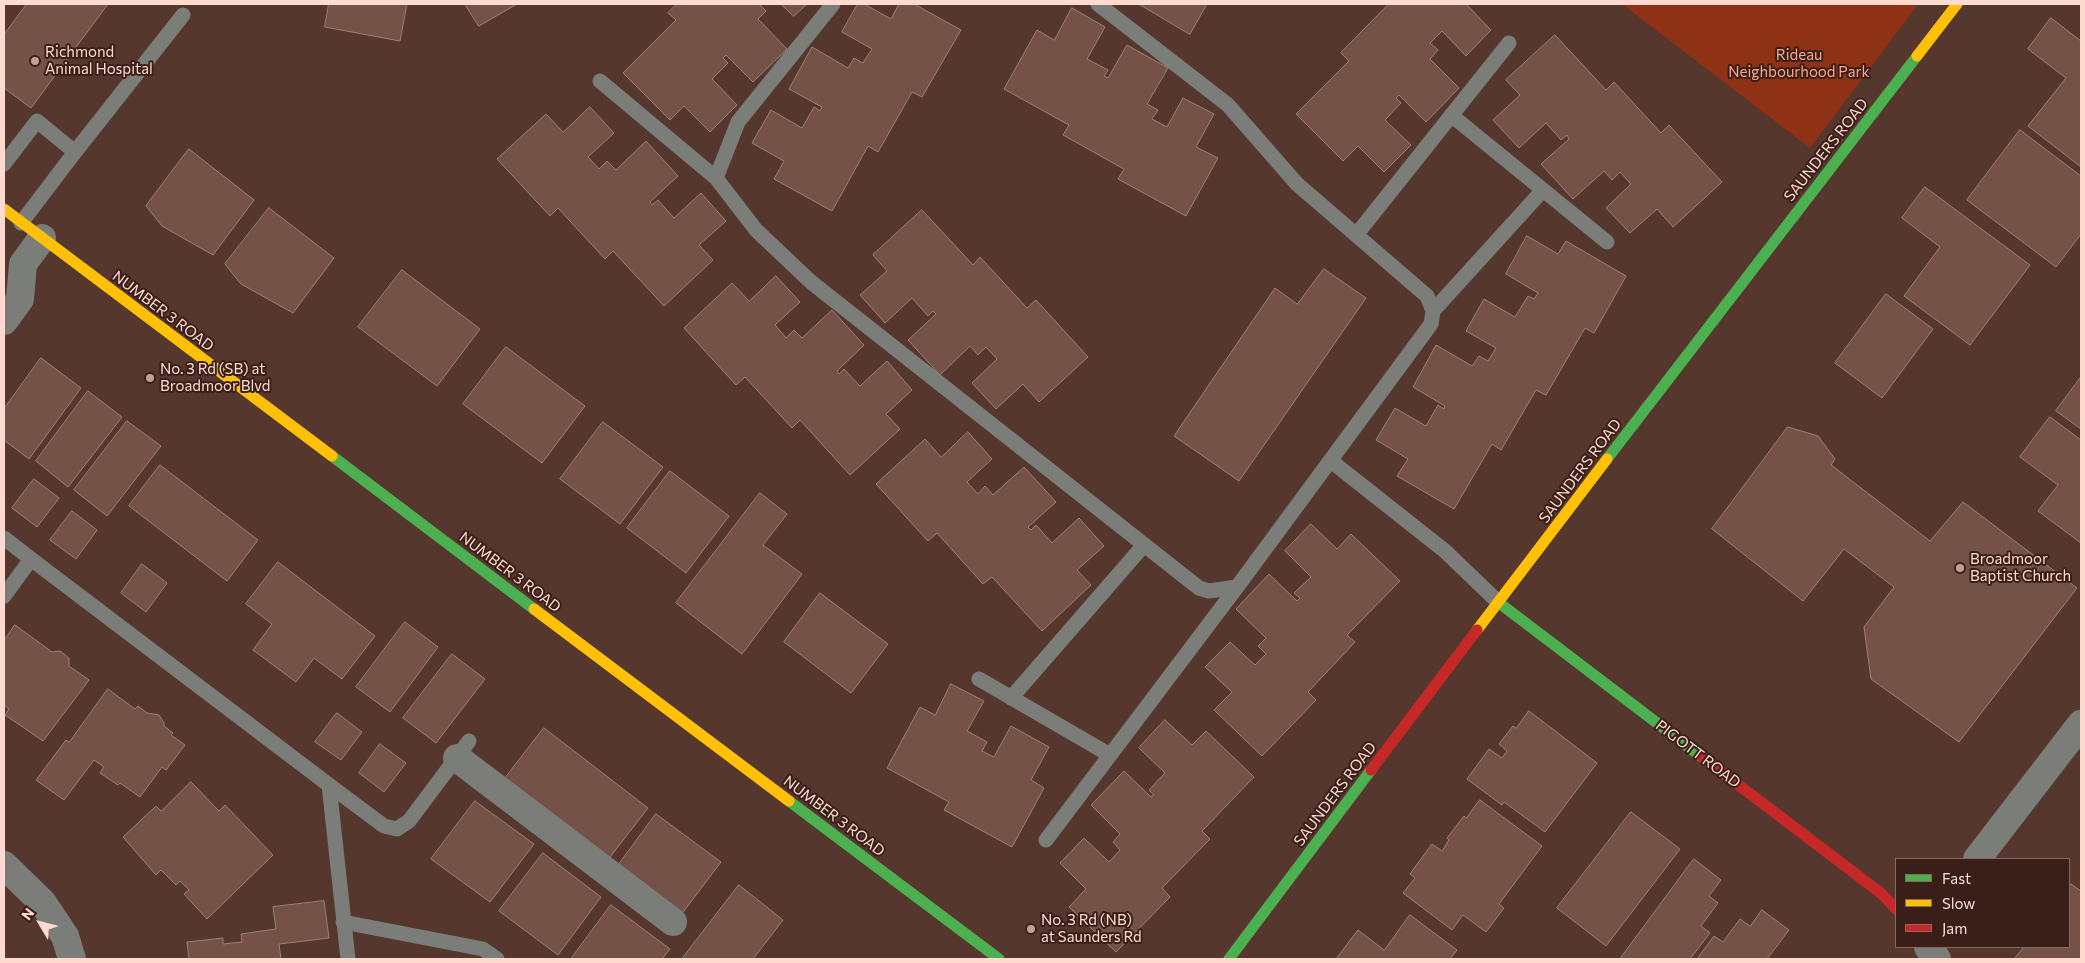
<!DOCTYPE html>
<html>
<head>
<meta charset="utf-8">
<style>
  body { margin:0 }
  #map { position:relative; width:2085px; height:963px; overflow:hidden; background:#56372e; font-family:Commissioner,sans-serif }
  canvas { display:block }
  .frame { position:absolute; inset:0; border:5px solid #ffdad0; pointer-events:none }
  .legend { position:absolute; left:1895px; top:858px; width:175px; height:90px; box-sizing:border-box; background:#3a1f18; border:1px solid #896a62; margin:0; padding:6px 9px; list-style:none; font-size:15px; color:#ffdad0 }
  .legend li { display:flex; align-items:center; gap:10px; height:25px }
  .legend b { width:25px; border:1px solid #896a62 }
  .north { position:absolute; left:15px; top:898px; width:50px; height:50px; -webkit-text-stroke:4px #3a1f18; paint-order:stroke; rotate:307deg; font-size:14px; font-weight:700; line-height:20px; text-align:center; color:#ffdad0 }
  .north::after { content:''; display:block; margin:auto; width:18px; height:22px; background:#ffdad0; clip-path:polygon(50% 0,100% 100%,50% 72%,0 100%) }
</style>
</head>
<body>
<div id="map">
<canvas width="2085" height="963"></canvas>
<div class="frame"></div>
<ul class="legend">
<li><b style="height:6px;background:#4caf50"></b>Fast</li>
<li><b style="height:6px;background:#ffc107"></b>Slow</li>
<li><b style="height:6px;background:#c62828"></b>Jam</li>
</ul>
<div class="north">N</div>
</div>
<script>
const ctx = document.querySelector('canvas').getContext('2d');
ctx.lineJoin = 'round';
function fill(path, color) {
  ctx.fillStyle = color;
  ctx.fill(path, 'evenodd');
}
function trace(path, color, width, dash) {
  ctx.strokeStyle = color;
  ctx.lineWidth = width;
  ctx.lineCap = dash ? 'butt' : 'round';
  ctx.setLineDash(dash || []);
  ctx.stroke(path);
}
function label(font, color, halo, rows, align = 'center') {
  ctx.font = font + ' Commissioner,sans-serif';
  ctx.lineWidth = 4;
  ctx.setLineDash([]);
  ctx.textBaseline = 'middle';
  ctx.strokeStyle = halo;
  ctx.fillStyle = color;
  for (const [text, x, y, turn = 0] of rows) {
    ctx.save();
    ctx.translate(x, y);
    ctx.rotate((+turn || 0) * Math.PI / 180);
    ctx.textAlign = isNaN(turn) ? turn : align;
    if (halo) ctx.strokeText(text, 0, 0);
    ctx.fillText(text, 0, 0);
    ctx.restore();
  }
}
fill(new Path2D(`
  M 1622,4 L 1918,4 L 1810,148 Z`), '#8e3115');
const building = new Path2D(`
  M 27,4 L 108,4 L 31,108 L 4,88 L 4,35 Z
  M 329,4 L 407,4 L 400,41 L 325,27 Z
  M 465,4 L 517,4 L 479,26 Z
  M 677,4 L 759,4 L 766,11 L 758,19 L 787,49 L 753,82 L 726,55 L 723,58 L 728,63 L 712,79 L 737,105 L 710,132 L 684,106 L 670,120 L 623,73 L 676,20 L 668,13 Z
  M 781,4 L 807,4 L 794,16 Z
  M 858,4 L 864,4 L 891,19 L 899,4 L 914,4 L 961,30 L 922,97 L 912,92 L 878,152 L 868,146 L 832,211 L 774,179 L 784,161 L 752,143 L 771,110 L 802,128 L 814,107 L 820,111 L 822,107 L 789,89 L 812,47 L 848,68 L 854,58 L 863,63 L 872,49 L 842,32 Z
  M 1139,4 L 1207,4 L 1190,34 Z
  M 1389,4 L 1466,4 L 1491,30 L 1466,56 L 1442,31 L 1430,43 L 1438,50 L 1430,59 L 1459,88 L 1426,122 L 1399,95 L 1396,98 L 1401,103 L 1385,120 L 1411,145 L 1384,172 L 1358,146 L 1343,161 L 1296,114 L 1349,61 L 1341,53 Z
  M 1072,8 L 1105,27 L 1087,59 L 1108,70 L 1104,76 L 1108,78 L 1127,45 L 1168,68 L 1147,104 L 1158,110 L 1152,119 L 1167,127 L 1183,98 L 1214,114 L 1196,147 L 1218,158 L 1186,216 L 1118,179 L 1124,169 L 1063,135 L 1069,125 L 1004,89 L 1037,30 L 1054,40 Z
  M 2051,18 L 2081,41 L 2081,167 L 2028,126 L 2066,78 L 2028,49 Z
  M 1555,35 L 1606,90 L 1614,82 L 1661,133 L 1669,125 L 1722,182 L 1673,227 L 1657,209 L 1630,233 L 1606,208 L 1631,184 L 1620,172 L 1612,180 L 1604,171 L 1573,199 L 1541,164 L 1569,139 L 1567,135 L 1561,140 L 1546,123 L 1519,148 L 1493,120 L 1520,95 L 1506,80 Z
  M 590,107 L 614,133 L 588,157 L 599,169 L 607,161 L 616,170 L 646,141 L 678,176 L 650,202 L 652,205 L 658,200 L 674,218 L 701,193 L 726,221 L 699,245 L 713,260 L 664,306 L 613,251 L 605,259 L 558,208 L 550,216 L 497,159 L 546,114 L 563,132 Z
  M 2020,130 L 2081,176 L 2081,234 L 2056,267 L 1967,200 Z
  M 189,149 L 254,200 L 213,255 L 162,226 L 146,206 Z
  M 1925,187 L 2030,265 L 1970,345 L 1904,296 L 1940,247 L 1902,218 Z
  M 269,208 L 334,258 L 293,313 L 241,284 L 225,264 Z
  M 922,210 L 973,265 L 980,257 L 1027,308 L 1036,300 L 1088,357 L 1039,402 L 1023,384 L 996,409 L 972,383 L 997,359 L 986,347 L 978,355 L 970,346 L 940,375 L 908,340 L 936,314 L 933,311 L 928,316 L 912,298 L 885,323 L 860,295 L 887,271 L 873,255 Z
  M 1527,236 L 1558,254 L 1566,241 L 1626,276 L 1594,333 L 1585,328 L 1546,395 L 1536,390 L 1501,450 L 1492,444 L 1454,509 L 1397,476 L 1408,459 L 1376,440 L 1395,408 L 1426,426 L 1438,405 L 1444,409 L 1445,406 L 1413,387 L 1436,345 L 1472,366 L 1479,356 L 1488,361 L 1496,348 L 1466,331 L 1484,299 L 1515,317 L 1528,296 L 1534,299 L 1538,293 L 1506,274 Z
  M 1324,269 L 1366,298 L 1239,481 L 1174,436 L 1275,288 L 1297,304 Z
  M 402,270 L 480,329 L 437,386 L 358,327 Z
  M 776,276 L 800,302 L 775,325 L 786,338 L 794,330 L 802,338 L 832,310 L 864,345 L 837,371 L 839,374 L 844,369 L 860,386 L 887,361 L 912,390 L 886,414 L 900,429 L 850,475 L 800,420 L 792,428 L 745,377 L 736,385 L 684,328 L 732,283 L 749,301 Z
  M 1886,294 L 1933,329 L 1882,398 L 1835,363 Z
  M 506,347 L 585,406 L 542,463 L 463,404 Z
  M 41,358 L 81,388 L 29,459 L 4,440 L 4,409 Z
  M 2081,377 L 2081,429 L 2056,411 Z
  M 88,391 L 122,417 L 68,487 L 36,461 Z
  M 2050,417 L 2081,440 L 2081,543 L 2038,511 L 2058,485 L 2020,457 Z
  M 127,421 L 161,446 L 107,516 L 74,490 Z
  M 603,422 L 663,467 L 620,524 L 560,479 Z
  M 1788,427 L 1818,436 L 1835,459 L 1831,465 L 1930,541 L 1963,502 L 2077,588 L 1959,742 L 1871,679 L 1864,627 L 1894,587 L 1844,549 L 1803,601 L 1712,529 Z
  M 968,432 L 992,459 L 967,482 L 978,494 L 985,486 L 993,495 L 1024,467 L 1056,502 L 1028,527 L 1031,530 L 1036,525 L 1052,543 L 1079,518 L 1104,546 L 1077,570 L 1091,585 L 1042,631 L 992,577 L 983,584 L 937,533 L 928,541 L 876,484 L 925,439 L 941,457 Z
  M 160,465 L 258,540 L 227,581 L 129,506 Z
  M 670,471 L 729,516 L 686,573 L 627,528 Z
  M 34,479 L 59,498 L 37,527 L 12,508 Z
  M 760,493 L 787,514 L 763,545 L 802,574 L 742,654 L 676,603 Z
  M 72,511 L 97,530 L 76,559 L 50,540 Z
  M 1311,524 L 1337,549 L 1351,534 L 1400,581 L 1347,635 L 1355,642 L 1308,692 L 1316,700 L 1262,756 L 1214,710 L 1232,692 L 1205,667 L 1230,642 L 1255,665 L 1266,654 L 1258,646 L 1266,638 L 1236,609 L 1269,574 L 1297,601 L 1300,598 L 1294,593 L 1311,577 L 1285,551 Z
  M 278,562 L 375,636 L 342,679 L 314,658 L 296,682 L 253,650 L 272,624 L 246,604 Z
  M 142,564 L 167,583 L 146,612 L 121,593 Z
  M 820,593 L 888,644 L 851,693 L 784,642 Z
  M 405,622 L 438,647 L 390,712 L 356,687 Z
  M 15,625 L 52,652 L 60,651 L 69,658 L 69,666 L 89,680 L 43,741 L 5,715 L 9,709 L 4,705 L 4,641 Z
  M 452,654 L 485,679 L 436,743 L 403,718 Z
  M 951,684 L 984,701 L 967,731 L 987,742 L 982,751 L 994,757 L 1011,726 L 1049,747 L 1031,780 L 1044,788 L 1012,847 L 944,810 L 949,802 L 887,768 L 920,707 L 935,715 Z
  M 108,689 L 135,709 L 138,706 L 147,713 L 159,715 L 164,723 L 164,726 L 173,733 L 171,735 L 185,745 L 166,770 L 162,767 L 140,797 L 120,783 L 118,785 L 100,773 L 104,767 L 94,760 L 64,800 L 36,780 L 66,740 L 69,742 Z
  M 1529,711 L 1597,763 L 1545,832 L 1504,802 L 1502,805 L 1467,779 L 1489,749 L 1502,758 L 1507,751 L 1499,744 L 1513,726 L 1516,728 Z
  M 337,713 L 362,732 L 341,760 L 315,742 Z
  M 1165,720 L 1192,745 L 1206,731 L 1254,777 L 1202,831 L 1210,839 L 1162,888 L 1170,897 L 1116,952 L 1069,907 L 1086,889 L 1060,863 L 1084,838 L 1109,862 L 1120,850 L 1113,842 L 1120,834 L 1091,805 L 1124,771 L 1151,797 L 1154,795 L 1149,790 L 1165,773 L 1139,748 Z
  M 544,728 L 648,808 L 607,861 L 503,781 Z
  M 380,744 L 406,763 L 384,792 L 359,773 Z
  M 191,782 L 219,811 L 225,805 L 273,855 L 207,919 L 184,894 L 189,890 L 180,881 L 176,885 L 161,870 L 156,875 L 123,837 L 156,806 L 161,811 Z
  M 1480,800 L 1542,846 L 1499,904 L 1504,908 L 1486,932 L 1463,915 L 1452,930 L 1403,893 L 1415,878 L 1410,874 L 1432,844 L 1442,851 L 1449,840 L 1447,838 L 1464,816 L 1466,818 Z
  M 475,801 L 534,844 L 490,902 L 431,859 Z
  M 1631,812 L 1680,849 L 1606,946 L 1557,908 Z
  M 656,814 L 721,862 L 681,915 L 617,867 Z
  M 543,853 L 601,897 L 558,955 L 499,911 Z
  M 1694,859 L 1721,880 L 1709,896 L 1718,903 L 1701,926 L 1710,933 L 1690,959 L 1620,959 Z
  M 2071,884 L 2081,891 L 2081,959 L 2014,959 L 2024,947 L 2069,947 L 2069,887 Z
  M 739,885 L 783,920 L 753,959 L 682,959 Z
  M 324,901 L 329,938 L 279,944 L 281,959 L 189,959 L 187,942 L 223,938 L 223,944 L 242,942 L 241,934 L 276,929 L 273,907 Z
  M 611,905 L 670,949 L 662,959 L 571,959 Z
  M 1762,910 L 1789,930 L 1767,959 L 1697,959 L 1714,936 L 1723,942 L 1740,919 L 1750,926 Z
  M 1410,915 L 1457,950 L 1450,959 L 1336,959 L 1358,930 L 1384,950 Z`);
fill(building, '#755248');
trace(building, '#9d8179', 1);
trace(new Path2D(`
  M 833,4 L 738,122 L 716,178 L 756,230 L 811,282 L 1199,588 L 1209,591 L 1237,587 L 1431,324 L 1433,311 L 1427,296 L 1297,184 L 1228,105 L 1098,4
  M 600,81 L 716,178
  M 1451,115 L 1607,242
  M 75,152 L 183,15
  M 4,164 L 37,121 L 75,152 L 21,223
  M 1356,235 L 1509,43
  M 1433,311 L 1543,190
  M 1331,461 L 1445,551 L 1498,602
  M 4,538 L 31,559
  M 4,596 L 31,559 L 329,785 L 348,959
  M 979,679 L 1110,755
  M 1011,698 L 1144,545
  M 329,785 L 384,826 L 397,829 L 409,821 L 469,741
  M 1046,840 L 1237,587
  M 343,922 L 483,949 L 497,959`), '#7b7e78', 15);
trace(new Path2D(`
  M 4,321 L 20,299 L 23,264 L 42,238
  M 457,758 L 673,922
  M 1977,859 L 2081,724
  M 4,865 L 43,903 L 65,936 L 72,959
  M 1928,947 L 1937,959`), '#7b7e78', 28);
trace(new Path2D(`
  M 332,456 L 534,609
  M 1607,459 L 1917,56
  M 1498,602 L 1703,758
  M 789,801 L 999,959
  M 1229,959 L 1371,770`), '#4caf50', 11);
trace(new Path2D(`
  M 1917,56 L 1957,4
  M 4,209 L 332,456
  M 534,609 L 789,801
  M 1477,630 L 1607,459`), '#ffc107', 11);
trace(new Path2D(`
  M 1703,758 L 1882,894 L 1896,909
  M 1371,770 L 1477,630`), '#c62828', 11);
for (const [x, y, r, color] of [
  [35,61,5,"#c4a197"],
  [150,378,5,"#c4a197"],
  [1960,568,5,"#c4a197"],
  [1031,929,5,"#c4a197"]
]) {
  const dot = new Path2D();
  dot.arc(x, y, r, 0, 2 * Math.PI);
  ctx.fillStyle = color;
  ctx.fill(dot);
  trace(dot, '#3a1f18', 2);
}
label('15px', '#ffdad0', '#3a1f18', [
  ["Richmond",45,52],
  ["Animal Hospital",45,69],
  ["No. 3 Rd (SB) at",160,369],
  ["Broadmoor Blvd",160,386],
  ["Broadmoor",1970,559],
  ["Baptist Church",1970,576],
  ["No. 3 Rd (NB)",1041,920],
  ["at Saunders Rd",1041,937]
], 'left');
label('15px', '#fba78f', '#3a1f18', [
  ["Rideau",1799,55],
  ["Neighbourhood Park",1799,72]
]);
label('15px', '#ffdad0', '#3a1f18', [
  ["SAUNDERS ROAD",1826,150,-52],
  ["NUMBER 3 ROAD",163,311,37],
  ["SAUNDERS ROAD",1580,471,-53],
  ["NUMBER 3 ROAD",510,572,37],
  ["PIGOTT ROAD",1698,754,37],
  ["SAUNDERS ROAD",1335,794,-53],
  ["NUMBER 3 ROAD",834,816,37]
]);
</script>
</body>
</html>
